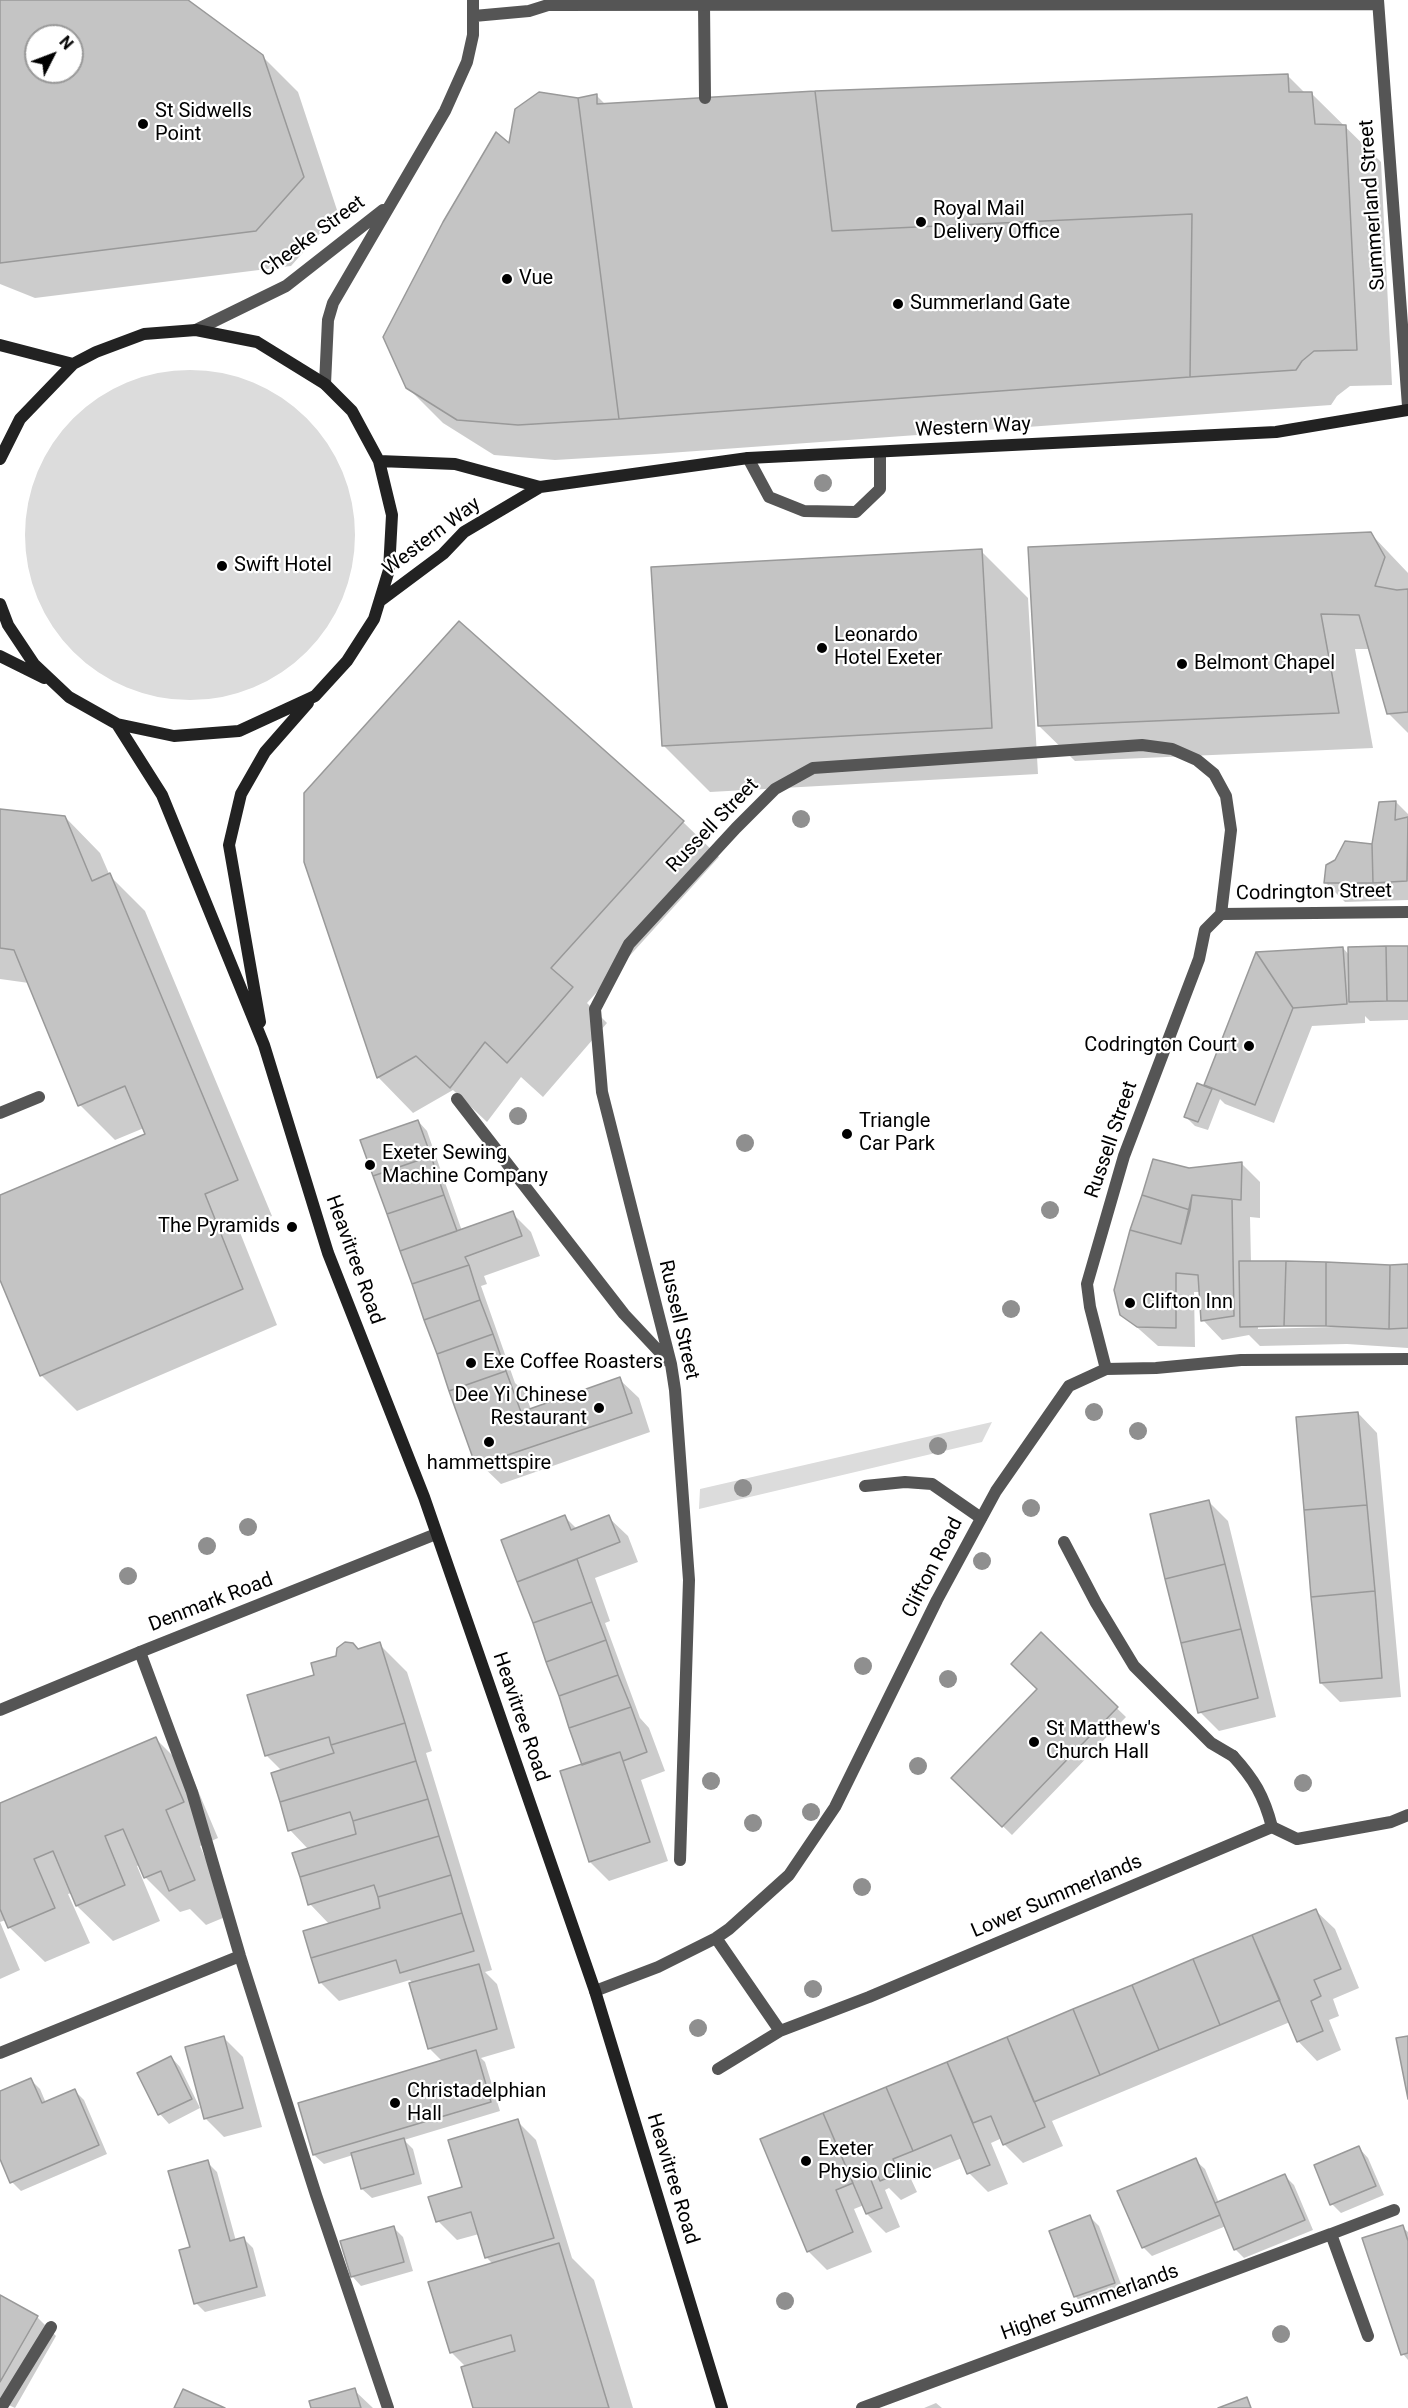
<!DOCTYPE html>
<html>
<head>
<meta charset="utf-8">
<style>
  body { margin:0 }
  #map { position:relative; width:1408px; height:2408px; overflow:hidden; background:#fff; font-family:Roboto,sans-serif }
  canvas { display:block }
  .north { position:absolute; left:24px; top:24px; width:60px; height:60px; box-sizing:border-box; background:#fff; border:2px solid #999; border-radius:50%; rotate:48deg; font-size:16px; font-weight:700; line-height:24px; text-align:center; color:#000 }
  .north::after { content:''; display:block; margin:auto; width:21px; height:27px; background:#000; clip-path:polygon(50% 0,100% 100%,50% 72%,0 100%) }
</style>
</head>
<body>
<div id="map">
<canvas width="1408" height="2408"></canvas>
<div class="north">N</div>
</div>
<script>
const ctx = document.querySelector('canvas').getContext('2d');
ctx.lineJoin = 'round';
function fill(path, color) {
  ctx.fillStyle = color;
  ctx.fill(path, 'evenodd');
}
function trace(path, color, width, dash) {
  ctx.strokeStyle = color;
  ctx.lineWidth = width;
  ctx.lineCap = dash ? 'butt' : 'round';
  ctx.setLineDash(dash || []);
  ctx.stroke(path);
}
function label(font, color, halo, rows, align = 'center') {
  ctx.font = font + ' Roboto,sans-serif';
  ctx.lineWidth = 4.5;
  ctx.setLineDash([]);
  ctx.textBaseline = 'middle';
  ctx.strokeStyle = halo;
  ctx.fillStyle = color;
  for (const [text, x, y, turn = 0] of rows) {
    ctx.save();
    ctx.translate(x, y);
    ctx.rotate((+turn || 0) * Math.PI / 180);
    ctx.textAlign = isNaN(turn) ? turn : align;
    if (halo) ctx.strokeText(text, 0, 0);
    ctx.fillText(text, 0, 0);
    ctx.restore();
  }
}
fill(new Path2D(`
  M25 535a165 165 0 1 1 330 0a165 165 0 1 1-330 0Z
  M 992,1422 L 982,1442 L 699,1509 L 700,1489 Z`), '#dcdcdc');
fill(new Path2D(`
  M 0,0 L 187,0 L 262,56 L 298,92 L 338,213 L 291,266 L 35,298 L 0,284 ZM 36,36 L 72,36 L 72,72 L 36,72 Z
  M 1288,76 L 1306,94 L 1312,94 L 1381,162 L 1392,385 L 1350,386 L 1337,396 L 1331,405 L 655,454 L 555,460 L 494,455 L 443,423 L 407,387 L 510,146 L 578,99 L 597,96 L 606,105 Z
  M 1371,534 L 1408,573 L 1408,733 L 1388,713 L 1370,649 L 1355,649 L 1373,748 L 1075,761 L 1039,726 Z
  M 981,551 L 1028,598 L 1038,774 L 710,792 L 663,745 Z
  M 1396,802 L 1408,814 L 1408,900 L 1345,902 L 1326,883 L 1373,845 Z
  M 0,810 L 65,817 L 100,853 L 110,876 L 145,911 L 272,1216 L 239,1230 L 277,1325 L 77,1411 L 41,1375 L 0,1276 L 0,1197 L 147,1135 L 144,1128 L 115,1140 L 80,1105 L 29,983 L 0,979 Z
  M 683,822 L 719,857 L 587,1003 L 607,1023 L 543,1097 L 521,1077 L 487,1122 L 453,1090 L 413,1113 L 378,1077 Z
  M 1408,947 L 1408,1020 L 1370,1021 L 1365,1016 L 1365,1023 L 1312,1026 L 1274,1123 L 1225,1104 L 1220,1099 L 1208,1130 L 1195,1126 L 1185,1116 L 1211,1090 L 1206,1085 L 1343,948 L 1350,956 Z
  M 418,1121 L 427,1131 L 462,1231 L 512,1213 L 531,1232 L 540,1256 L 484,1276 L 487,1284 L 481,1286 L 515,1383 L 525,1392 L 531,1410 L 619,1379 L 639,1398 L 650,1432 L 501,1484 L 476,1460 Z
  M 1241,1163 L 1260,1182 L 1260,1218 L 1250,1217 L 1251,1262 L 1408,1266 L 1408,1348 L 1347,1344 L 1260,1346 L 1249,1335 L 1222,1340 L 1203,1320 L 1201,1292 L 1194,1292 L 1195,1347 L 1158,1346 L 1122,1314 L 1189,1169 ZM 1334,1324 L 1334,1327 L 1258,1329 L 1258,1326 Z
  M 1358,1413 L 1377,1433 L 1401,1697 L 1340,1702 L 1321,1683 Z
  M 1209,1502 L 1228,1521 L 1276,1717 L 1219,1731 L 1200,1712 Z
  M 565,1517 L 577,1529 L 608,1517 L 628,1536 L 638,1562 L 595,1578 L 610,1621 L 605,1623 L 640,1718 L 649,1728 L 665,1771 L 641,1780 L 668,1861 L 609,1881 L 590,1862 L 584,1766 L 534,1622 L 503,1541 Z
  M 1041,1635 L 1126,1717 L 1012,1835 L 953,1778 L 1039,1690 Z
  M 379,1644 L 407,1672 L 432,1751 L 426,1753 L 492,1970 L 485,1972 L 497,1984 L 515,2048 L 481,2058 L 485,2062 L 500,2111 L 404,2140 L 413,2149 L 422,2184 L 372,2198 L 362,2189 L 353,2155 L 324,2164 L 314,2155 L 300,2104 L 443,2062 L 429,2048 L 413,1984 L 410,1980 L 339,2001 L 320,1982 L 330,1925 L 310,1904 L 309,1850 L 290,1830 L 282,1771 L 266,1755 L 315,1676 L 358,1651 Z
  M 156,1739 L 191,1774 L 218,1838 L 200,1846 L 230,1915 L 206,1925 L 190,1909 L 180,1912 L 145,1877 L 140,1865 L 137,1866 L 160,1921 L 113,1941 L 77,1906 L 72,1893 L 68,1894 L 90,1943 L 45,1962 L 9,1927 L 6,1920 L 0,1922 L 20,1970 L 0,1979 L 0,1805 Z
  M 1315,1910 L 1335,1929 L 1359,1988 L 1333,1999 L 1339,2016 L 1329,2020 L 1341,2050 L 1317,2061 L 1298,2041 L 1290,2022 L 1052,2121 L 1063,2146 L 1023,2163 L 1004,2144 L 1002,2138 L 991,2143 L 1008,2184 L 988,2192 L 969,2173 L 962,2158 L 911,2179 L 917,2192 L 901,2200 L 889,2188 L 885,2190 L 900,2227 L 886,2233 L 867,2214 L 864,2205 L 854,2209 L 872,2252 L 827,2270 L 808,2251 L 762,2140 Z
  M 224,2038 L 243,2057 L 262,2127 L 224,2137 L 205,2118 Z
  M 171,2057 L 180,2067 L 200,2108 L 169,2124 L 160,2114 L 139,2073 Z
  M 31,2080 L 40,2089 L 46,2103 L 75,2091 L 84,2100 L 107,2154 L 21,2191 L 12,2182 L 0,2156 L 0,2093 Z
  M 517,2121 L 536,2140 L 572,2258 L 594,2280 L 633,2408 L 475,2408 L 466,2367 L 451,2352 L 493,2264 L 486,2257 L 479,2234 L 457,2240 L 438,2221 Z
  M 1359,2148 L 1368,2158 L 1384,2195 L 1341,2213 L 1332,2204 Z
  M 1195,2160 L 1205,2169 L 1219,2203 L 1285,2176 L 1294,2185 L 1313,2230 L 1244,2258 L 1235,2249 L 1226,2226 L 1152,2256 L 1143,2247 Z
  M 207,2162 L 217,2172 L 236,2241 L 244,2239 L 253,2248 L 266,2296 L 205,2312 L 196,2303 L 191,2248 Z
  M 1090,2217 L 1099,2226 L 1124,2292 L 1084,2306 L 1075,2296 Z
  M 393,2227 L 403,2237 L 413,2271 L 361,2286 L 352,2276 Z
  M 1402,2227 L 1408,2232 L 1408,2360 L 1403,2354 Z
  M 0,2296 L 37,2317 L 56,2336 L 15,2408 L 0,2401 Z
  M 354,2390 L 373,2408 L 313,2408 Z
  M 936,2403 L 942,2408 L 924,2408 Z`), '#0003');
const building = new Path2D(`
  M 0,0 L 188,0 L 263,55 L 304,177 L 256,231 L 0,263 ZM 36,36 L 72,36 L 72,72 L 36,72 Z
  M 1288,74 L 1289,92 L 1312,92 L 1315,124 L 1346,125 L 1357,350 L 1314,351 L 1302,361 L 1296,370 L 1190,377 L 1192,214 L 832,231 L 815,91 Z
  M 815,91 L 832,231 L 1192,214 L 1190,377 L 619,419 L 578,98 L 597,94 L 597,104 Z
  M 539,92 L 578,98 L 619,419 L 518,425 L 457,420 L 406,388 L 383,337 L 443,222 L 496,132 L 509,143 L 515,109 Z
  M 1371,532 L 1385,557 L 1375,586 L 1397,590 L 1408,589 L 1408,712 L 1387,714 L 1359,615 L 1321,614 L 1339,713 L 1038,726 L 1028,547 Z
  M 982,549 L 992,728 L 662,746 L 651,567 Z
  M 459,621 L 684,821 L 551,968 L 573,987 L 507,1063 L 485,1042 L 450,1088 L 416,1056 L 377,1078 L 304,862 L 304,793 Z
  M 1396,801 L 1395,820 L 1408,817 L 1407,881 L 1373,883 L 1372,844 L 1379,802 Z
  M 0,809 L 65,816 L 92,881 L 110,873 L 238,1180 L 205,1194 L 243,1289 L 40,1376 L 0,1280 L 0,1195 L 145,1134 L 125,1086 L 78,1106 L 14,950 L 0,948 Z
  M 1345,841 L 1372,844 L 1373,883 L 1324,883 L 1326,865 L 1335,860 Z
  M 1386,946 L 1408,946 L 1408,1001 L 1387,1001 Z
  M 1386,946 L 1387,1001 L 1349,1002 L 1348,947 Z
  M 1343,947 L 1347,1004 L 1293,1008 L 1256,952 Z
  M 1256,952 L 1293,1008 L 1255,1105 L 1204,1085 Z
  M 1197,1083 L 1212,1089 L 1198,1122 L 1184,1117 Z
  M 418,1120 L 431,1156 L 373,1176 L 360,1140 Z
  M 431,1156 L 444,1195 L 387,1214 L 373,1176 Z
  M 1153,1159 L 1189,1168 L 1242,1162 L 1241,1200 L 1192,1195 L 1190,1210 L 1142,1195 Z
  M 444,1195 L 457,1231 L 400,1251 L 387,1214 Z
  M 1142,1195 L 1190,1210 L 1181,1244 L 1130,1230 Z
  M 1192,1195 L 1232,1199 L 1234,1316 L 1201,1321 L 1198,1275 L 1176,1273 L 1176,1328 L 1137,1327 L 1120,1315 L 1114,1290 L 1130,1230 L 1181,1244 Z
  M 513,1211 L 522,1236 L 465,1257 L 469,1265 L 412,1284 L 400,1251 Z
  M 1239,1261 L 1286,1261 L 1284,1326 L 1240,1327 Z
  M 1286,1261 L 1326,1262 L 1326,1326 L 1284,1326 Z
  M 1326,1262 L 1390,1265 L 1389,1329 L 1326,1326 Z
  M 1408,1264 L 1408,1328 L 1389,1329 L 1390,1265 Z
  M 469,1265 L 480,1300 L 424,1320 L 412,1284 Z
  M 480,1300 L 493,1334 L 437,1354 L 424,1320 Z
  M 493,1334 L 506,1371 L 449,1391 L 437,1354 Z
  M 506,1371 L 521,1412 L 620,1377 L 632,1413 L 478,1465 L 474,1461 L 449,1391 Z
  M 1358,1412 L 1367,1505 L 1304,1510 L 1296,1417 Z
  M 1209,1500 L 1225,1564 L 1165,1579 L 1150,1514 Z
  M 1367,1505 L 1375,1591 L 1311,1597 L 1304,1510 Z
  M 565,1515 L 571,1530 L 609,1515 L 620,1542 L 517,1582 L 501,1540 Z
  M 577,1559 L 592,1602 L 533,1623 L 517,1582 Z
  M 1225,1564 L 1241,1629 L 1181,1643 L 1165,1579 Z
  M 1375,1591 L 1382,1678 L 1320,1683 L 1311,1597 Z
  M 592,1602 L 606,1640 L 546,1662 L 533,1623 Z
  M 1241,1629 L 1258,1698 L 1198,1713 L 1181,1643 Z
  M 1041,1632 L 1118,1707 L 1002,1827 L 951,1778 L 1037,1689 L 1011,1664 Z
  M 606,1640 L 618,1675 L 559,1696 L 546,1662 Z
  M 345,1642 L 353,1643 L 358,1649 L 380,1642 L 405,1723 L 331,1745 L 329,1737 L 265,1756 L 247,1695 L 314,1675 L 311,1663 L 336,1656 L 337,1648 Z
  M 618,1675 L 631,1707 L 569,1728 L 559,1696 Z
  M 631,1707 L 647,1752 L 623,1761 L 620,1752 L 582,1765 L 569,1728 Z
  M 405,1723 L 416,1761 L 280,1802 L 271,1773 L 334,1753 L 331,1745 Z
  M 156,1737 L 184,1802 L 166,1810 L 195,1880 L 169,1891 L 161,1871 L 144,1878 L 123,1829 L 105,1836 L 125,1885 L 76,1906 L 53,1851 L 34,1859 L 55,1908 L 8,1928 L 0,1909 L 0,1803 Z
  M 620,1752 L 650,1842 L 589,1862 L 560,1771 Z
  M 416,1761 L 428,1799 L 353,1821 L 350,1812 L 288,1831 L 280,1802 Z
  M 428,1799 L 439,1836 L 300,1877 L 292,1853 L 356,1834 L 353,1821 Z
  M 439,1836 L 451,1875 L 378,1897 L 374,1885 L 308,1905 L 300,1877 Z
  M 451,1875 L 462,1913 L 311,1958 L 303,1931 L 380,1908 L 378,1897 Z
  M 1316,1909 L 1341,1969 L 1314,1980 L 1321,1996 L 1311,2001 L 1323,2031 L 1297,2042 L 1252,1935 Z
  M 462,1913 L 474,1951 L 400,1973 L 396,1960 L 319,1983 L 311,1958 Z
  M 1252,1935 L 1280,2000 L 1220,2025 L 1193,1959 Z
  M 1193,1959 L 1220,2025 L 1159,2050 L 1132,1985 Z
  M 479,1964 L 497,2029 L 428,2049 L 409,1983 Z
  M 1132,1985 L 1159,2050 L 1100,2075 L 1073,2009 Z
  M 1073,2009 L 1100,2075 L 1034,2102 L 1007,2037 Z
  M 224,2036 L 243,2108 L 204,2119 L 185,2047 Z
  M 1408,2036 L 1408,2099 L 1396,2038 Z
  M 1007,2037 L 1045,2127 L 1003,2145 L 991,2116 L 973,2123 L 947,2062 Z
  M 476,2050 L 491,2102 L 313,2155 L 298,2103 Z
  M 171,2056 L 192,2099 L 158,2115 L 137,2073 Z
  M 947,2062 L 990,2165 L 967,2174 L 951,2135 L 913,2151 L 886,2087 Z
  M 31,2078 L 42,2103 L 75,2089 L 99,2145 L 10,2183 L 0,2159 L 0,2091 Z
  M 886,2087 L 913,2151 L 893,2159 L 899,2173 L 880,2181 L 874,2167 L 867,2170 L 882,2208 L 866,2214 L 823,2113 Z
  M 823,2113 L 853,2183 L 836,2190 L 853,2232 L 807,2252 L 760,2139 Z
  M 518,2119 L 554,2238 L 485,2258 L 471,2212 L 436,2222 L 428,2197 L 462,2187 L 448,2140 Z
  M 404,2138 L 414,2174 L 361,2189 L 351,2153 Z
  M 1359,2146 L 1376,2186 L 1330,2205 L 1314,2165 Z
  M 1196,2158 L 1220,2215 L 1142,2248 L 1117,2191 Z
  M 208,2160 L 230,2241 L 244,2237 L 257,2287 L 194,2304 L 179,2250 L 190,2247 L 168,2171 Z
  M 1285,2174 L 1305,2220 L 1234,2250 L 1215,2203 Z
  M 1090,2215 L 1115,2283 L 1074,2297 L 1049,2231 Z
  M 1403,2225 L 1408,2241 L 1408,2353 L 1401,2355 L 1362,2238 Z
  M 394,2226 L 404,2262 L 351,2277 L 340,2241 Z
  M 559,2243 L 609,2408 L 473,2408 L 461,2367 L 515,2351 L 511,2335 L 450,2353 L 428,2282 Z
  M 0,2295 L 38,2316 L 0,2382 Z
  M 355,2388 L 361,2408 L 311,2408 L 309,2401 Z
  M 183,2389 L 225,2408 L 174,2408 Z
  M 1247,2397 L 1251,2408 L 1218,2408 Z`);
fill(building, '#c4c4c4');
trace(building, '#999', 1.5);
trace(new Path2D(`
  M 704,4 L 705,98
  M 748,458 L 769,497 L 804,511 L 856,512 L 880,489 L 880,453
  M 865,1486 L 905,1482 L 932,1484 L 981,1518
  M 1064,1542 L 1096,1603 L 1134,1666 L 1211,1743 L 1233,1756
  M 140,1652 L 192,1792 L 240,1956 L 316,2195 L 388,2408
  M 1272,1827 L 1297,1839 L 1391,1822 L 1408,1815
  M 0,2053 L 240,1956
  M 1,2408 L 51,2327`), '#555', 12);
trace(new Path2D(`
  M 1378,0 L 1408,406
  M 474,16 L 529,11 L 548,5 L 1378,4
  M 196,330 L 286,286 L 383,210
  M 325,384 L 328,320 L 333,303 L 445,111 L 467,62 L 473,35 L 473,0
  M 1221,914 L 1408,912
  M 457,1099 L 624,1314 L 669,1362
  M 0,1113 L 39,1097
  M 0,1710 L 140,1652 L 436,1534
  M 680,1860 L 689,1580 L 675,1390 L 671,1364 L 602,1092 L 595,1009 L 629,944 L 736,828 L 775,789 L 813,768 L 1142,745 L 1172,749 L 1197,760 L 1214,774 L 1226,796 L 1231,830 L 1221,914 L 1205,930 L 1199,959 L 1124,1156 L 1087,1284 L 1090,1307 L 1106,1369
  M 716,1938 L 780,2031 L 869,1997 L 1272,1827 C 1264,1796 1254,1779 1233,1756
  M 595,1991 L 658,1967 L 716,1938 L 729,1929 L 789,1875 L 835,1807 L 937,1600 L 996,1491 L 1069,1386 L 1106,1369 L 1156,1368 L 1241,1360 L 1408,1359
  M 718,2069 L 780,2031
  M 1331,2234 L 1394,2210
  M 862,2408 L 1331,2234 L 1368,2336`), '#555', 12);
trace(new Path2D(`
  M 0,345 L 73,364
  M 0,459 L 20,419 L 73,364 L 96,352 L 144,334 L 196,330 L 257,342 L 325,384 L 352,411 L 379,461 L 392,515 L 389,570 L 374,619 L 347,661 L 315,696 L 239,731 L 174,736 L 117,724 L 69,697 L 34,664 L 8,625 L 0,604
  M 379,461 L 455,464 L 540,487 L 748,458 L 1276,432 L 1408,410
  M 380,601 L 443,554 L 464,532 L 540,487
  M 0,656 L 44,678
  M 117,724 L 162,795 L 264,1045 L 328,1253 L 424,1497 L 595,1991 L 722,2408
  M 260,1022 L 229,845 L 241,794 L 265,752 L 308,703`), '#222', 12);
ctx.fillStyle = '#8f8f8f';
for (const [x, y] of [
  [823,483],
  [801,819],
  [518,1116],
  [745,1143],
  [1050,1210],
  [1011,1309],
  [1094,1412],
  [1138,1431],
  [938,1446],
  [743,1488],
  [1031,1508],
  [248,1527],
  [207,1546],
  [982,1561],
  [128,1576],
  [863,1666],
  [948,1679],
  [918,1766],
  [711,1781],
  [1303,1783],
  [811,1812],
  [753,1823],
  [862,1887],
  [813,1989],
  [698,2028],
  [785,2301],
  [1281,2334]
]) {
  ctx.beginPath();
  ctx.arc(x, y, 9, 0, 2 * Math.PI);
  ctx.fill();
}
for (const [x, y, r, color] of [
  [143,124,6,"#000"],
  [921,222,6,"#000"],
  [507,279,6,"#000"],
  [898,304,6,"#000"],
  [222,566,6,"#000"],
  [822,648,6,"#000"],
  [1182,664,6,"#000"],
  [1249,1046,6,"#000"],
  [847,1134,6,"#000"],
  [370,1165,6,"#000"],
  [292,1227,6,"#000"],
  [1130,1303,6,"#000"],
  [471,1363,6,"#000"],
  [599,1408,6,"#000"],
  [489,1442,6,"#000"],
  [1034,1742,6,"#000"],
  [395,2103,6,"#000"],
  [806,2161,6,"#000"]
]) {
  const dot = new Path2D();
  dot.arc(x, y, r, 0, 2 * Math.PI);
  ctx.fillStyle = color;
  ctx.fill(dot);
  trace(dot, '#fff', 2);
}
label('20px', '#000', '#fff', [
  ["St Sidwells",155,112],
  ["Point",155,135],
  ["Royal Mail",933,210],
  ["Delivery Office",933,233],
  ["Vue",519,279],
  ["Summerland Gate",910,304],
  ["Swift Hotel",234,566],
  ["Leonardo",834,636],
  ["Hotel Exeter",834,659],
  ["Belmont Chapel",1194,664],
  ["Codrington Court",1237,1046,"right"],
  ["Triangle",859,1122],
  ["Car Park",859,1145],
  ["Exeter Sewing",382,1154],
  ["Machine Company",382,1177],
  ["The Pyramids",280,1227,"right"],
  ["Clifton Inn",1142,1303],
  ["Exe Coffee Roasters",483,1363],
  ["Dee Yi Chinese",587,1396,"right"],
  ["Restaurant",587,1419,"right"],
  ["hammettspire",489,1464,"center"],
  ["St Matthew's",1046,1730],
  ["Church Hall",1046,1753],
  ["Christadelphian",407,2092],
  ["Hall",407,2115],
  ["Exeter",818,2150],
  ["Physio Clinic",818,2173]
], 'left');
label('20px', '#000', '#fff', [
  ["Summerland Street",1373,205,-94],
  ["Cheeke Street",313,237,-36],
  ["Western Way",973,428,-3],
  ["Western Way",432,537,-37],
  ["Russell Street",713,826,-46],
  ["Codrington Street",1314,893,-1],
  ["Russell Street",1112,1140,-71],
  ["Heavitree Road",354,1260,70],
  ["Russell Street",678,1320,77],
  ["Clifton Road",933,1568,-63],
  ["Denmark Road",211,1603,-21],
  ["Heavitree Road",520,1717,71],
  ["Lower Summerlands",1057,1897,-23],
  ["Heavitree Road",672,2179,73],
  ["Higher Summerlands",1090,2303,-20]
]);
</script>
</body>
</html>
